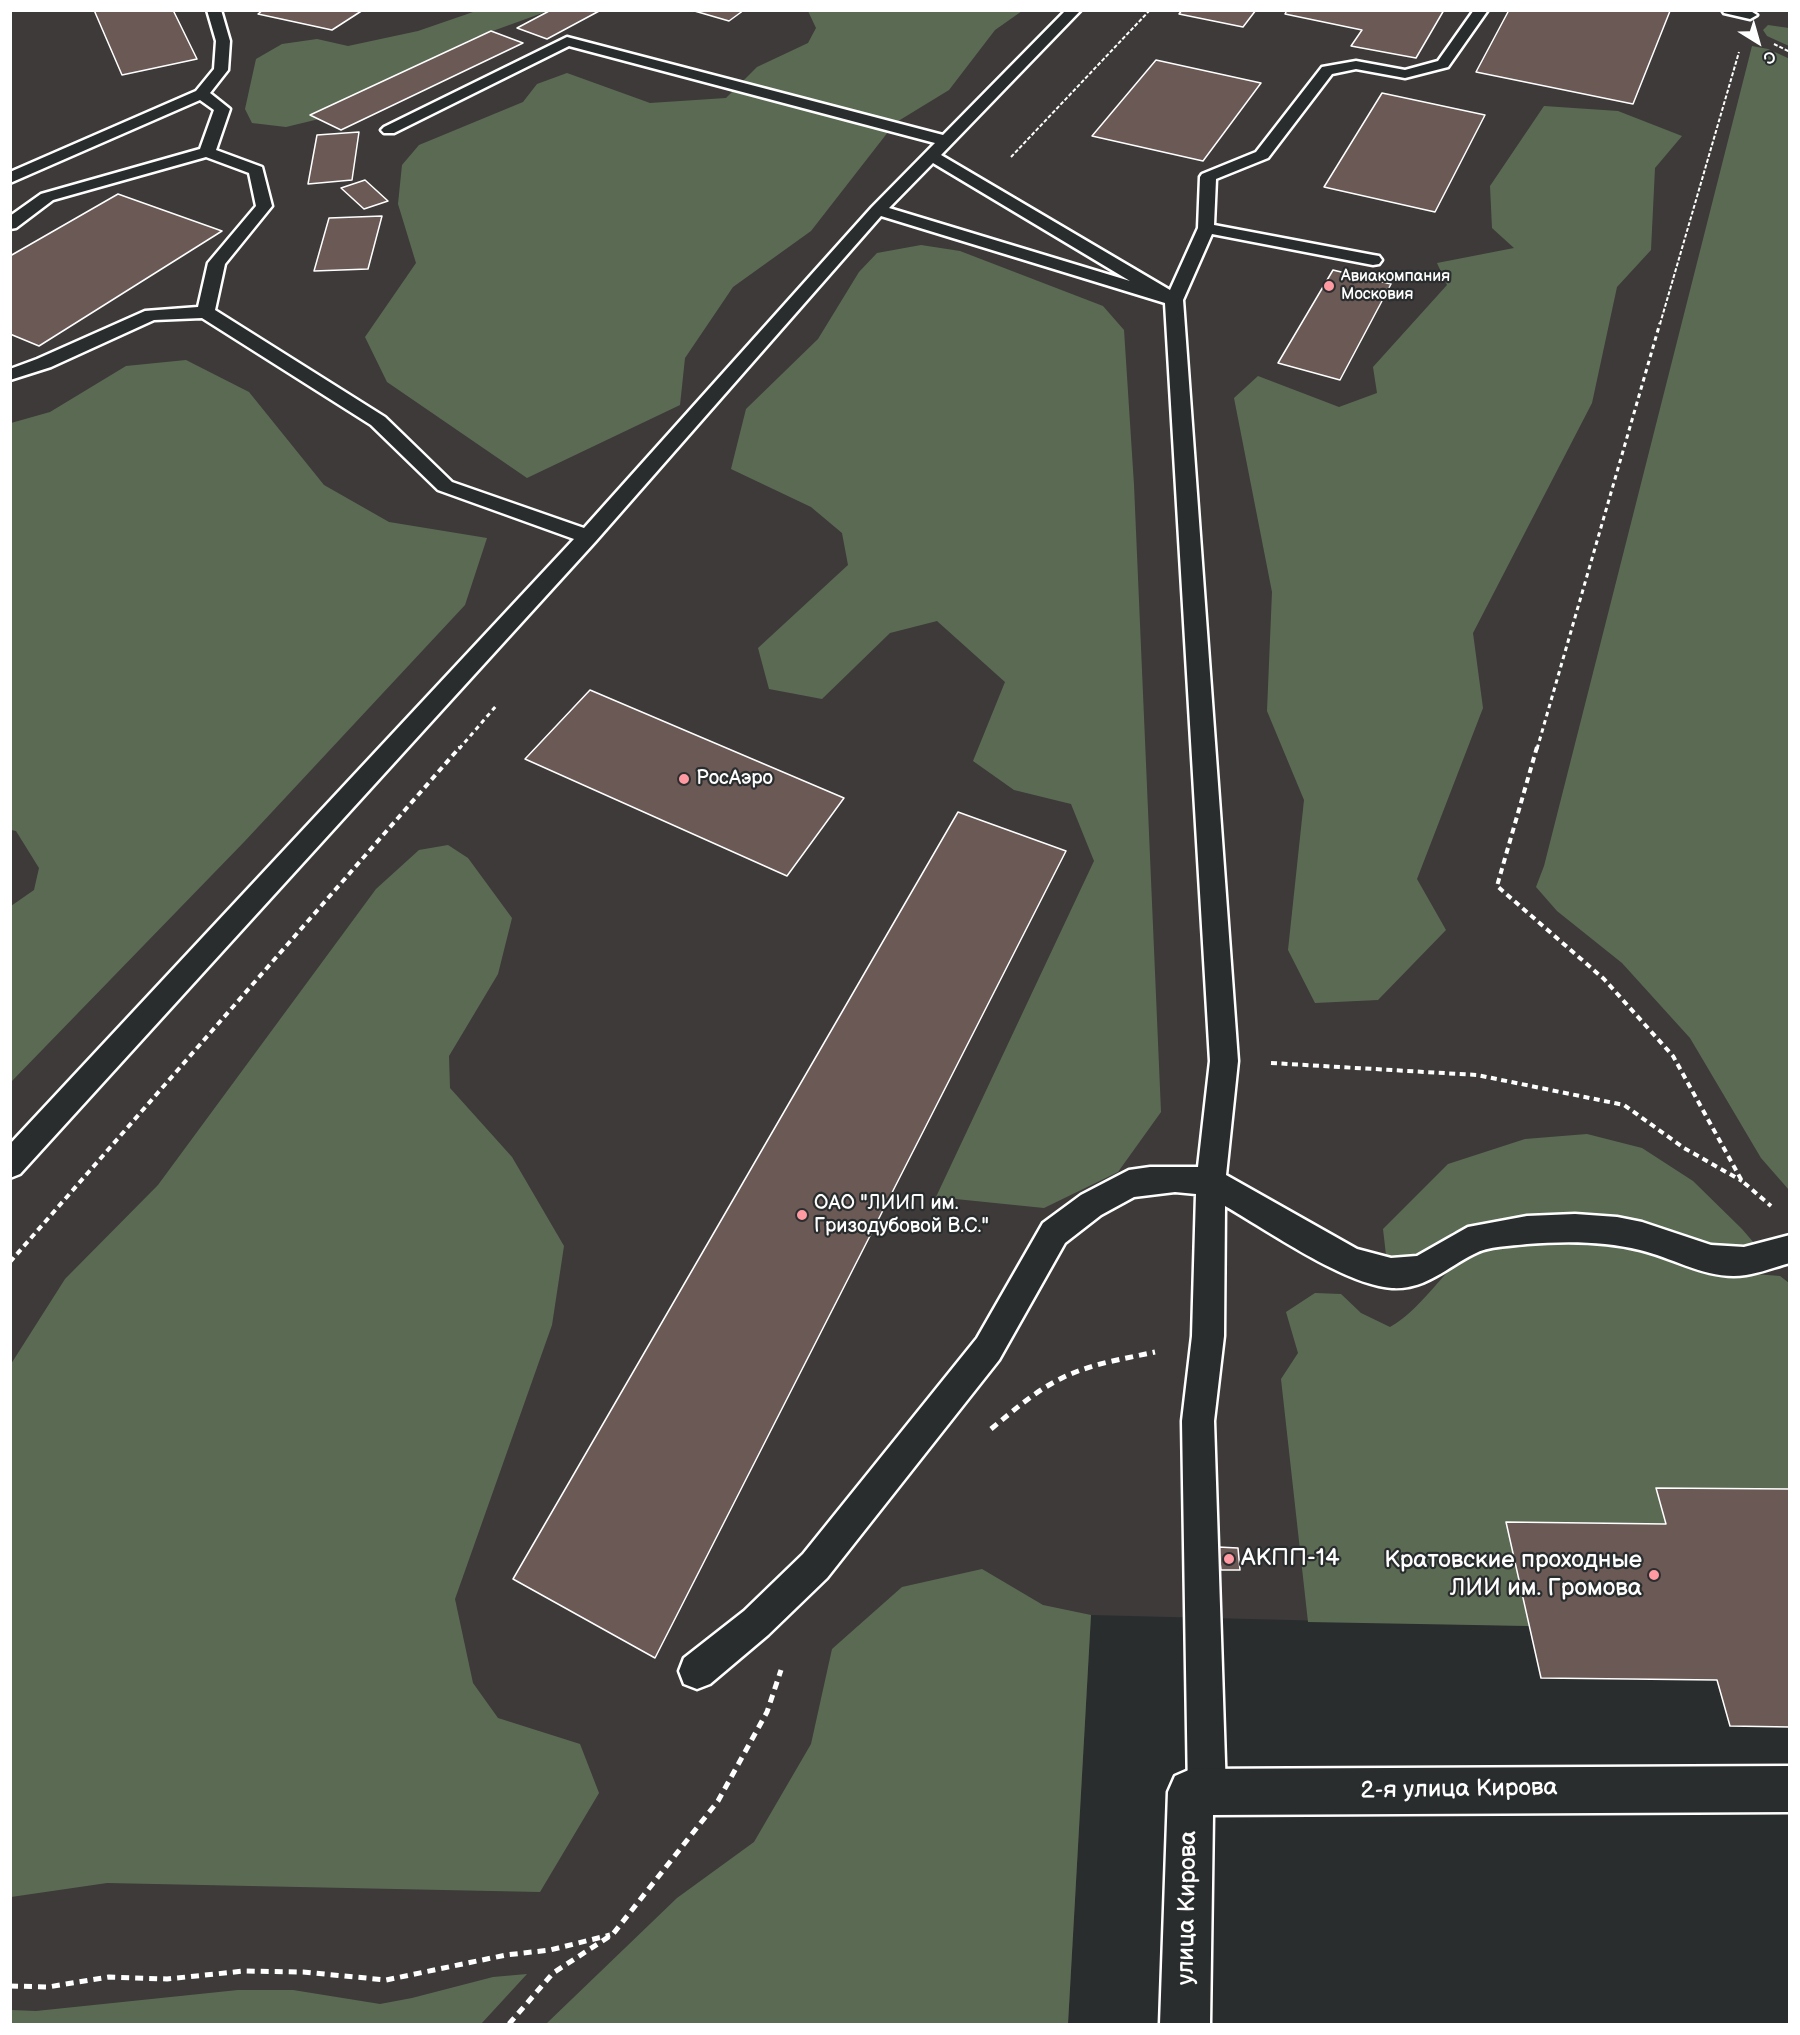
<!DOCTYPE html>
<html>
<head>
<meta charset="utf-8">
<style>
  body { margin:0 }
  #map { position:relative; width:1800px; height:2035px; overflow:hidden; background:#2a2d2e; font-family:"Balsamiq Sans",sans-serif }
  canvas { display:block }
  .frame { position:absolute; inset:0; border:12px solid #fff; pointer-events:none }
  .north { position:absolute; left:1728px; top:12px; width:60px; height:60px; -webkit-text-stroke:4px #2a2d2e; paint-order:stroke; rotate:143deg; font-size:16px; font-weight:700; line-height:24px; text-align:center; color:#fff }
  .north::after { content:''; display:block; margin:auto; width:21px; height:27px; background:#fff; clip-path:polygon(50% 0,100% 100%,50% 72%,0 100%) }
</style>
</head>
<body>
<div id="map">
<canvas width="1800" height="2035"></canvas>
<div class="frame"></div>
<div class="north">С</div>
</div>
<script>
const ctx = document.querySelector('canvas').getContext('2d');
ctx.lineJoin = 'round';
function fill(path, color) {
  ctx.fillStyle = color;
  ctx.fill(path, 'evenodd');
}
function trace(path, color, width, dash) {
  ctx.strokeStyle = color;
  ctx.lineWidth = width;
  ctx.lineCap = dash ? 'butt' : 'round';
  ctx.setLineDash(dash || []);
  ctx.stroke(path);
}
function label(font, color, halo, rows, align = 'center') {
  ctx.font = font + ' "Balsamiq Sans",sans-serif';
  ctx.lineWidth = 4.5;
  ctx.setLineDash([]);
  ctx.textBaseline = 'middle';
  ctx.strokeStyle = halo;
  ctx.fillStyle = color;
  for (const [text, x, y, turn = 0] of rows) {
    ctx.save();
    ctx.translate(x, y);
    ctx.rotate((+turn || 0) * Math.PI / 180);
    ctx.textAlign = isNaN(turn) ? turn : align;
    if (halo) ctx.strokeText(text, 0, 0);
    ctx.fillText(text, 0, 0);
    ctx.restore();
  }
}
fill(new Path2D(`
  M 11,11 L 1789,11 L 1789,1727 L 1730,1726 L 1717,1680 L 1541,1678 L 1529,1626 L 1091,1615 L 1068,2024 L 11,2024 Z`), '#3e3a3a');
fill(new Path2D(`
  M 476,11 L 548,11 L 476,37 L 339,103 L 319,119 L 286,127 L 252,123 L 245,109 L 256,59 L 282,44 L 317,39 L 348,46 L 418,31 Z
  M 808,11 L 1022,11 L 995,30 L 949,90 L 895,123 L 811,231 L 733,287 L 685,358 L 680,405 L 527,478 L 387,382 L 365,337 L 416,263 L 398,204 L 402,165 L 419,145 L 523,102 L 537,84 L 567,73 L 650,103 L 726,98 L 757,67 L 808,43 L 816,28 Z
  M 1768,25 L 1789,28 L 1789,46 L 1767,36 L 1763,30 Z
  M 1752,46 L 1768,49 L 1790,59 L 1789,1190 L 1761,1158 L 1690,1038 L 1622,963 L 1557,911 L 1536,887 L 1544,866 Z
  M 1544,106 L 1618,111 L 1682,136 L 1655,168 L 1651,250 L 1617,287 L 1592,403 L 1473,633 L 1483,708 L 1417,879 L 1446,930 L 1378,1000 L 1315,1003 L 1288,950 L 1304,800 L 1267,711 L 1272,592 L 1234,398 L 1258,376 L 1339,407 L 1377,393 L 1373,367 L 1447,285 L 1437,263 L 1514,248 L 1492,228 L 1490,186 Z
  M 921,245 L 960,251 L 1103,306 L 1124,330 L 1134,485 L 1161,1112 L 1118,1172 L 1044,1208 L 936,1197 L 1094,861 L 1071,804 L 1014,790 L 973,761 L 1005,682 L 937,621 L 890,633 L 822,699 L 769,689 L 758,648 L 848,565 L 842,533 L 811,507 L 731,469 L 746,409 L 818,339 L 859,272 L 877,253 Z
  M 186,360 L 249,392 L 324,485 L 389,522 L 487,538 L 465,605 L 244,842 L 11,1082 L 11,906 L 34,890 L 39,868 L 16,831 L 11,830 L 11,423 L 50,412 L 126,366 Z
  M 448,845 L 468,858 L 512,918 L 498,974 L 449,1056 L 450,1088 L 512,1157 L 564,1246 L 552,1325 L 455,1599 L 473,1683 L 498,1718 L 580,1744 L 599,1793 L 540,1892 L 107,1883 L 11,1897 L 11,1364 L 65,1279 L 158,1185 L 376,889 L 419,850 Z
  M 1587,1134 L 1642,1148 L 1693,1181 L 1742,1229 L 1754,1243 L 1748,1247 L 1704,1245 L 1560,1215 L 1500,1221 L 1453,1232 L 1416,1264 L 1400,1263 L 1386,1255 L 1383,1229 L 1448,1164 L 1525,1139 Z
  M 1625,1239 L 1716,1271 L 1780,1276 L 1789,1283 L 1789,1489 L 1656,1488 L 1666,1524 L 1506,1522 L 1529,1626 L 1308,1622 L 1281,1379 L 1298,1353 L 1286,1312 L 1315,1293 L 1341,1294 L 1361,1313 L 1390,1327 C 1422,1309 1440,1274 1470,1251 C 1485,1239 1599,1240 1625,1239 Z
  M 982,1569 L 1043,1605 L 1091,1615 L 1068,2024 L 546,2024 L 677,1898 L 754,1842 L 811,1744 L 832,1649 L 902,1587 Z
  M 527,1974 L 481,2024 L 11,2024 L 11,2010 L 36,2011 L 238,1990 L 293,1990 L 380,2004 L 412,1998 L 493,1977 Z`), '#5b6b53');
const building = new Path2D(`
  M 94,10 L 173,10 L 197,59 L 122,75 Z
  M 263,10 L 363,10 L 332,30 L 258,14 Z
  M 551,10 L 601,10 L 547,39 L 517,28 Z
  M 691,10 L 744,10 L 729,21 Z
  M 1182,10 L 1256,10 L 1243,27 L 1179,14 Z
  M 1287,10 L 1444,10 L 1416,58 L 1351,46 L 1362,30 L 1285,14 Z
  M 1509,10 L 1668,10 L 1670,11 L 1633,104 L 1476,72 Z
  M 491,31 L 523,43 L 341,130 L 310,115 Z
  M 1156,60 L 1261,83 L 1203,161 L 1092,136 Z
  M 1382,93 L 1485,115 L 1435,212 L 1324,187 Z
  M 359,132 L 352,180 L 308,184 L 317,135 Z
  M 365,180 L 388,201 L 364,209 L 341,188 Z
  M 118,194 L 222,231 L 39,346 L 10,334 L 10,256 Z
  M 382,216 L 368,269 L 314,271 L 329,218 Z
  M 1333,270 L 1391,284 L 1340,380 L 1278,363 Z
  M 590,690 L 844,798 L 787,876 L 525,759 Z
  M 958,812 L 1066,851 L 655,1658 L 513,1579 Z
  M 1656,1488 L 1790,1489 L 1790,1727 L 1730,1726 L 1717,1680 L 1541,1678 L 1506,1522 L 1666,1524 Z
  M 1218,1547 L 1238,1548 L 1240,1570 L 1221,1570 Z`);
fill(building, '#6b5955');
trace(building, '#fff', 1.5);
const lane = new Path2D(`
  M 207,10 L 221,10 L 230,41 L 228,70 L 210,93 L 230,109 L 216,150 L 262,167 L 272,206 L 225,264 L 215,310 L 385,417 L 452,482 L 584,528 L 872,207 L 935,143 L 569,46 L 394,133 L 384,133 L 381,130 L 384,127 L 567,37 L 943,135 L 1066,10 L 1081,10 L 941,155 L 1170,290 L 1198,228 L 1200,177 L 1202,174 L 1256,152 L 1322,67 L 1356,61 L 1405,70 L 1438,61 L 1474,10 L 1488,10 L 1448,67 L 1405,78 L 1356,69 L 1332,74 L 1268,158 L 1216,179 L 1214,225 L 1373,255 L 1379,256 L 1382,260 L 1379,264 L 1373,265 L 1212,234 L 1183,300 L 1238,1061 L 1226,1175 L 1357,1249 L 1391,1258 L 1417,1256 L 1468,1227 L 1527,1216 L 1575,1214 L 1617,1217 L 1642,1222 L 1711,1245 L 1744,1247 L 1790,1235 L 1790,1263 C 1775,1267 1760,1273 1746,1275 C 1709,1281 1674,1258 1640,1250 C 1604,1241 1565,1241 1527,1244 C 1511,1246 1488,1246 1474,1254 C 1446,1268 1425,1290 1392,1288 C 1345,1285 1267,1230 1225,1206 L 1224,1336 L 1214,1421 L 1226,1792 L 1220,1805 L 1207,1811 L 1194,1805 L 1188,1792 L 1182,1421 L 1192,1336 L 1196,1194 L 1175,1192 L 1134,1197 L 1101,1215 L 1065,1243 L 999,1360 L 827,1578 L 768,1635 L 710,1684 L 697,1689 L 684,1684 L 679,1671 L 684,1658 L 744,1611 L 803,1554 L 977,1338 L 1043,1223 L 1081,1195 L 1129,1170 L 1150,1167 L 1198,1167 L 1210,1061 L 1165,303 L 881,216 L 595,542 L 20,1174 L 10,1178 L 10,1144 L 574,539 L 438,490 L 371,425 L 202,318 L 154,320 L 51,367 L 10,380 L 10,369 L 37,359 L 145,311 L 198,307 L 208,263 L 256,206 L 249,173 L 206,157 L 53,200 L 16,228 L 10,229 L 10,216 L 41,194 L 200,149 L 214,110 L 200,100 L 10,183 L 10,172 L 196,91 L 214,69 L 216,41 ZM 933,163 L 1130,281 L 889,208 Z
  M 1722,10 L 1749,10 L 1757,15 L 1750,19 L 1724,13 Z`);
const street = new Path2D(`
  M 1790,1766 L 1790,1812 L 1213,1815 L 1210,2024 L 1160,2024 L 1168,1792 L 1175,1776 L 1191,1769 Z`);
trace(lane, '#fff', 5);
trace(street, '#fff', 5);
trace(new Path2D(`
  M 1774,44 L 1790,52
  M 1011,157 L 1150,10
  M 1660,324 L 1739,52`), '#fff', 2, [4, 2]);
trace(new Path2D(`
  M 459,749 L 496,706
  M 1537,749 L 1660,323`), '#fff', 3, [4.5, 4]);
trace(new Path2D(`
  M 1537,747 L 1497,886 L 1604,979 L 1673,1056 L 1742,1181 L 1771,1206
  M 1271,1063 L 1477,1075 L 1624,1105 L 1684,1148 L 1742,1181
  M 10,1262 L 460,747`), '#fff', 4, [6, 4.5]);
trace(new Path2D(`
  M 991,1429 C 1013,1411 1034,1392 1060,1379 C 1089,1364 1123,1359 1155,1352
  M 10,1986 L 48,1987 L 109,1977 L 167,1979 L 244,1971 L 303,1972 L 386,1980 L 506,1955 L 550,1950 L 610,1935
  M 509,2024 L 553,1973 L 613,1934 L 718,1801 L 767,1712 L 781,1670`), '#fff', 5, [8, 6]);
fill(lane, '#2a2d2e');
fill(street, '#2a2d2e');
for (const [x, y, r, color] of [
  [1329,286,6,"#ff9aa2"],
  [684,779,6,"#ff9aa2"],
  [802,1215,6,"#ff9aa2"],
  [1229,1559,6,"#ff9aa2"],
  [1654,1575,6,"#ff9aa2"]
]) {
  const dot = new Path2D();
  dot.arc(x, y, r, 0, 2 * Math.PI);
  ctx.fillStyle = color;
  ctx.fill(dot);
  trace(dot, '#2a2d2e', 2);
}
label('16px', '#fff', '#2a2d2e', [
  ["Авиакомпания",1341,277],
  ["Московия",1341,295]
], 'left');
label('20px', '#fff', '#2a2d2e', [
  ["РосАэро",696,779],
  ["ОАО \"ЛИИП им.",814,1204],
  ["Гризодубовой В.С.\"",814,1227]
], 'left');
label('24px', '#fff', '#2a2d2e', [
  ["АКПП-14",1241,1559],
  ["Кратовские проходные",1642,1561,"right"],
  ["ЛИИ им. Громова",1642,1589,"right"]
], 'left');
label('24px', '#fff', '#2a2d2e', [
  ["2-я улица Кирова",1459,1790,-1],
  ["улица Кирова",1188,1908,-89]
]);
</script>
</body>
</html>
